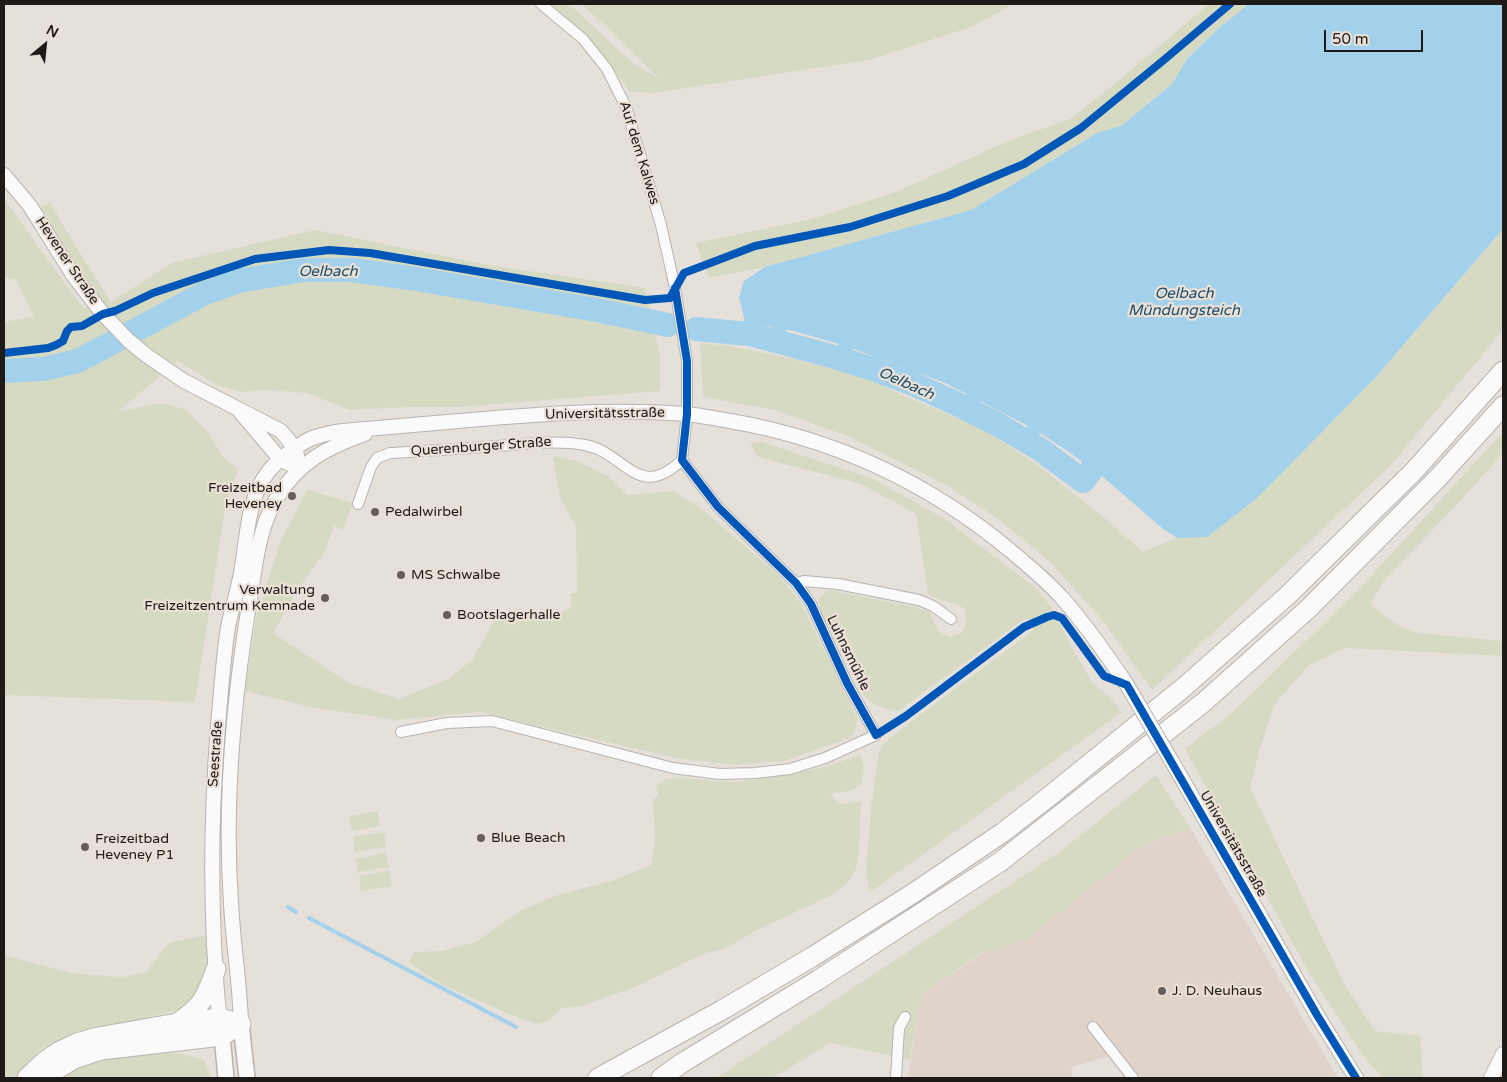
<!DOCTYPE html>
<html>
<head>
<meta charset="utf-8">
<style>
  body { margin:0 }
  #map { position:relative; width:1507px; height:1082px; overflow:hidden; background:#e6e0db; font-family:"Varela Round",sans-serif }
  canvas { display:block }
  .frame { position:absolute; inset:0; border:5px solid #1e1a17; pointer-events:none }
  .north { position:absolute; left:20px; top:20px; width:50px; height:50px; -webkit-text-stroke:4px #ebe0d6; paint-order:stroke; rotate:28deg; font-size:14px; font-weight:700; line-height:20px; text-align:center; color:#1e1a17 }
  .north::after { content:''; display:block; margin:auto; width:18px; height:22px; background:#1e1a17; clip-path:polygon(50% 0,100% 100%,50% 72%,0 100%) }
  .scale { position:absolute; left:1324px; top:30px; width:99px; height:22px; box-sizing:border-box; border:2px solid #1e1a17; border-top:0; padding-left:6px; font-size:15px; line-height:18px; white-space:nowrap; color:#1e1a17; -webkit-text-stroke:4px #ebe0d6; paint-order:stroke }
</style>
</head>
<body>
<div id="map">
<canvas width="1507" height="1082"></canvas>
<div class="frame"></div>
<div class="north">N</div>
<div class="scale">50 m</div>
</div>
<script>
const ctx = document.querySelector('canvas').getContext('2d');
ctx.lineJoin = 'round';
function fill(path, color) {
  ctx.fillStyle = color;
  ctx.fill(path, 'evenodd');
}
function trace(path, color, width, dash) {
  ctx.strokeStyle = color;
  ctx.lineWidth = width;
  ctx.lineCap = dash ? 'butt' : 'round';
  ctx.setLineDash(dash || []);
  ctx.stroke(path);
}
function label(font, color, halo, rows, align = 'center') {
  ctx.font = font + ' "Varela Round",sans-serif';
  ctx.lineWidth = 4.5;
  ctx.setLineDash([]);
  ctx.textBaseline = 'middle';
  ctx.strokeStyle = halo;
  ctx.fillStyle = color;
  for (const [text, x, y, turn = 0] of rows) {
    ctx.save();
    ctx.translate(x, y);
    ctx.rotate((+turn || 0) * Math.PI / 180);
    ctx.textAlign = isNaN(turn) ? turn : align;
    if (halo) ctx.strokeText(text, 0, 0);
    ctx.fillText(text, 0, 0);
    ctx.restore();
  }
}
fill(new Path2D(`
  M 1191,829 L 1338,1078 L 1124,1078 L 1109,1056 L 1071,1067 L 1073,1078 L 908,1078 L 921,995 L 1144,844 Z`), '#e0d3ca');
fill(new Path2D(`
  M 551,4 L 569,4 L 634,64 L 659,78 L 582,4 L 1007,4 L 1008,7 L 971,27 L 869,60 L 653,93 L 629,92 C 608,58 582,29 551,4 Z
  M 1209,4 L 1249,4 L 1219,28 L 1187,59 L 1172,84 L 1121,126 L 1097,133 L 971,210 L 765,267 L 709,278 L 696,243 L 812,219 L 896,192 L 1008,141 L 1070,119 L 1112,86 Z
  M 4,199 L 83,308 L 102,304 L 85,281 L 39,210 L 50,201 L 65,229 L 111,302 L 172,263 L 315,230 L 488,265 L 645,288 L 660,356 L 660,391 L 459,407 L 409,407 L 349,410 L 307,393 L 262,390 L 243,392 L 218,386 L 178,361 L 119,411 L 162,403 L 187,410 L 209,434 L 224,458 L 238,469 L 225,509 L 195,702 L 4,695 L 4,322 L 34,316 L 16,280 L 4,278 Z
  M 1503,229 L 1503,330 L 1391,465 L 1152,690 L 1104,622 L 1050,562 L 998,519 L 946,485 L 845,435 L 775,410 L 703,397 L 700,343 L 731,346 L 821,365 L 874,381 L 899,394 L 927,405 L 987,431 L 1033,462 L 1106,519 L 1143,552 L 1177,538 L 1207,537 L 1375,378 Z
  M 1503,432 L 1503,453 L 1463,498 L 1383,582 L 1371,603 L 1374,607 L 1398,625 L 1418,633 L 1503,641 L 1503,656 L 1345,648 L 1309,665 L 1274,705 L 1259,752 L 1250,788 L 1346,987 L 1375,1031 L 1420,1036 L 1423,1078 L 1382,1078 L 1361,1053 L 1308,971 L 1185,749 L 1236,709 L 1361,587 Z
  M 762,442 L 873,479 L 945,519 L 1037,589 L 1052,608 L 1070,644 L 1093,684 L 1110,697 L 1122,712 L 869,893 L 866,869 L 871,808 L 879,750 L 887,740 L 1035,629 L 1027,619 L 1024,619 L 898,711 L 877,706 L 864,696 L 820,610 L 819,599 L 828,590 L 915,607 L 930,612 C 933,620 935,629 942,633 C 960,644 970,624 965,609 C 954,601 940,602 928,594 L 916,514 L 861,484 L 758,457 L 750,444 Z
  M 553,456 L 577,461 L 609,477 L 627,495 L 673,491 L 700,507 L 778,575 L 801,603 L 857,718 L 856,728 L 850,738 L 784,761 L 734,765 L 680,759 L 479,712 L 396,720 L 310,707 L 245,691 L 256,618 L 280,542 L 307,490 L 353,503 L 343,530 L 334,526 L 324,553 L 299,588 L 273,633 L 349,683 L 400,699 L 448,679 L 472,660 L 497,615 L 521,608 L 526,620 C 542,619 559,615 572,606 L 570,594 L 577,592 L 576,526 L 560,498 Z
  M 859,755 C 866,763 864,775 861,785 L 847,792 L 831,793 L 834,799 L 840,804 L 861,801 L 859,852 L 856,869 L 846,885 L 828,897 L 755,931 L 727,948 L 703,954 L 635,987 L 582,1006 L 562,1008 L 549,1021 L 536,1024 L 511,1015 L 441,984 L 408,962 L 414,952 L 441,951 L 476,942 L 521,910 L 558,895 L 615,880 L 651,865 L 655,841 L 653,799 L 659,795 L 655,789 L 658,784 L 667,779 L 681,778 L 735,782 L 782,776 L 825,767 Z
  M 1156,775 L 1191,829 L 1144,844 L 1027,939 L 981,953 L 921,995 L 910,1060 L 831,1043 L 773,1078 L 716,1078 L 1058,853 Z
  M 378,811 L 380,826 L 352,831 L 349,816 Z
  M 384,832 L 386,847 L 355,852 L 353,837 Z
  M 386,853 L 389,867 L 358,872 L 356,859 Z
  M 389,871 L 392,886 L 361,891 L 359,876 Z
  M 211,934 L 213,970 L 203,993 L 183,1009 L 72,1034 L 38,1051 L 13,1078 L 4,1078 L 4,955 L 71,973 L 122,977 L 146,972 L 169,943 Z
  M 103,1053 C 134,1053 177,1048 205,1061 L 211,1078 L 50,1078 Z`), '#d7dac2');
fill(new Path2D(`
  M 1249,4 L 1503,4 L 1503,229 L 1375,378 L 1256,499 L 1207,537 L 1177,538 L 1162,528 L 1103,477 L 1066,450 L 1034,429 L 945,383 L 846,346 L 794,331 L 745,322 L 739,297 L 744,281 L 765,267 L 971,210 L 1097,133 L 1121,126 L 1172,84 L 1187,59 L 1219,28 Z`), '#a3d1ec');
trace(new Path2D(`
  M 288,907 L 296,912
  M 309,918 L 516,1027`), '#a3d1ec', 4);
trace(new Path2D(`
  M 775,341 L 780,328
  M 840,358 L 846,346
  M 904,381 L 911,370
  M 968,409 L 974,397
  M 1027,441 L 1034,429`), '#a3d1ec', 14);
trace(new Path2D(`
  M 696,329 L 749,334 L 831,356 L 873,369 L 913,384 L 955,403 L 997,424 L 1041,450 L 1083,481 L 1092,469
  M 4,371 L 43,369 L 78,361 L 203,294 L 239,281 L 304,270 L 351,270 L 410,278 L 597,310 L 668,325`), '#a3d1ec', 24);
const minor = new Path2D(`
  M 358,504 L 371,467 L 377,458 L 390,453 C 425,451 461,449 497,446 C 527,444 555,440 585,445 C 626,453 638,502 682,460
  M 796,583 L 804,581 L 838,584 L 919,600 L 933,606 L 951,619
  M 401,732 L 447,723 L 492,721 L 673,768 L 720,774 L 755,773 L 790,769 L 825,758 L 876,735 L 847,683 L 811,604 L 796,583 L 718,507 L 682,460 L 687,414 L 687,361 L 675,288 L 661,225 L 626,107 L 607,69 L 583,39 L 541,4
  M 1093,1027 L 1133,1078
  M 896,1078 L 899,1028 L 905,1017`);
const tertiary = new Path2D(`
  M 4,175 L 30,206 L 73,275 L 103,314 L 128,340 L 146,355 L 184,381 L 281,431 L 295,448 L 297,456
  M 241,413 L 281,460 L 290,464
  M 1178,772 L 1317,1015 L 1356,1078
  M 241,1024 C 240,983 233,944 231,903 C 224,804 233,703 249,605 C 255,569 258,527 278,496 C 300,461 328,447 365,434
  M 220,1025 C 210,926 210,826 218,726 C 221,693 223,660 228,627 C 232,607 239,588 242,567 C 247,536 248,498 268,472 C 276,461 298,445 310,439 C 332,430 356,430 378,428 C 401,426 424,424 447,422 C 526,415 606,408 685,414 C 700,415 715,419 730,421 C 835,439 931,484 1012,552 C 1030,567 1048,582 1063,599 C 1087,626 1107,655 1127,685
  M 1491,1078 L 1503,1054`);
const secondary = new Path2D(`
  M 241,1024 L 247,1078
  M 222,1036 L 226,1078`);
const motorway = new Path2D(`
  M 177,1023 C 202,1007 206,997 216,969
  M 27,1078 L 45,1061 L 60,1051 L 77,1043 L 98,1037 L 177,1023 L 220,1018 L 241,1024
  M 45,1078 L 51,1073 L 74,1059 L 101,1050 L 222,1036 L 241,1024
  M 598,1078 L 722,1010 L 812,957 L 912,894 L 1002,833 L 1046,799 L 1183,688 L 1288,595 L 1414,471 L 1503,371
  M 661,1078 L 682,1063 L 818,980 L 1000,862 L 1204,702 L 1308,609 L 1437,479 L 1503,406`);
trace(minor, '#b8b3af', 12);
trace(tertiary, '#b8b3af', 16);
trace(secondary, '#b8b3af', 18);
trace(motorway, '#b8b3af', 21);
trace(minor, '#fbfafa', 10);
trace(tertiary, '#fbfafa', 14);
trace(secondary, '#fbfafa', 15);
trace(motorway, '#fbfafa', 19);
const tertiaryBridge = new Path2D(`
  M 1127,685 L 1178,772`);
trace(tertiaryBridge, '#b8b3af', 16, []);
trace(tertiaryBridge, '#fbfafa', 14);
trace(new Path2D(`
  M 675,288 L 687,361 L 687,414 L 682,460 L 718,507 L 796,583 L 811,604 L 847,683 L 876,735 L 906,716 L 1024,627 L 1047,617 L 1054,615 L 1062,618 L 1104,676 L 1127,685 L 1317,1015 L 1356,1078
  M 4,353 L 48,348 L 56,345 L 63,341 L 67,331 L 71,327 L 82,326 L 103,314 L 115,311 L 153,293 L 255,259 L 329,250 L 370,253 L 645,300 L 670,298 L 684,273 L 755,246 L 850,227 L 948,196 L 1024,164 L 1081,128 L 1165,59 L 1230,4`), '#0057b8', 8);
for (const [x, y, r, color] of [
  [292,496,5,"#645f5c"],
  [375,512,5,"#645f5c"],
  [401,575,5,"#645f5c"],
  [325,598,5,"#645f5c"],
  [447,615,5,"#645f5c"],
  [481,838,5,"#645f5c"],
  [85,847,5,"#645f5c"],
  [1162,991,5,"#645f5c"]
]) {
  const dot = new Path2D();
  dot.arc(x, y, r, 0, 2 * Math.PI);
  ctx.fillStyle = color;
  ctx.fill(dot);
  trace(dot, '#ebe0d6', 2);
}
label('14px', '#1e1a17', '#ebe0d6', [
  ["Auf dem Kalwes",639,153,73],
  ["Hevener Straße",67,261,56],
  ["Universitätsstraße",605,414,-1],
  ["Querenburger Straße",481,447,-4],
  ["Luhnsmühle",848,653,64],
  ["Seestraße",216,754,-86],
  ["Universitätsstraße",1233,844,60]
]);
label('14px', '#1e1a17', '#ebe0d6', [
  ["Freizeitbad",282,488,"right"],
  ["Heveney",282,504,"right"],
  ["Pedalwirbel",385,512],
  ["MS Schwalbe",411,575],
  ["Verwaltung",315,590,"right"],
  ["Freizeitzentrum Kemnade",315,606,"right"],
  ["Bootslagerhalle",457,615],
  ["Blue Beach",491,838],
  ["Freizeitbad",95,839],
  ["Heveney P1",95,855],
  ["J. D. Neuhaus",1172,991]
], 'left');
label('italic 15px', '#1a4e6a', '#ebe0d6', [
  ["Oelbach",328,272],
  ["Oelbach",1184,294],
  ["Mündungsteich",1184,311],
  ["Oelbach",906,384,24]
]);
</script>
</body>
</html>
